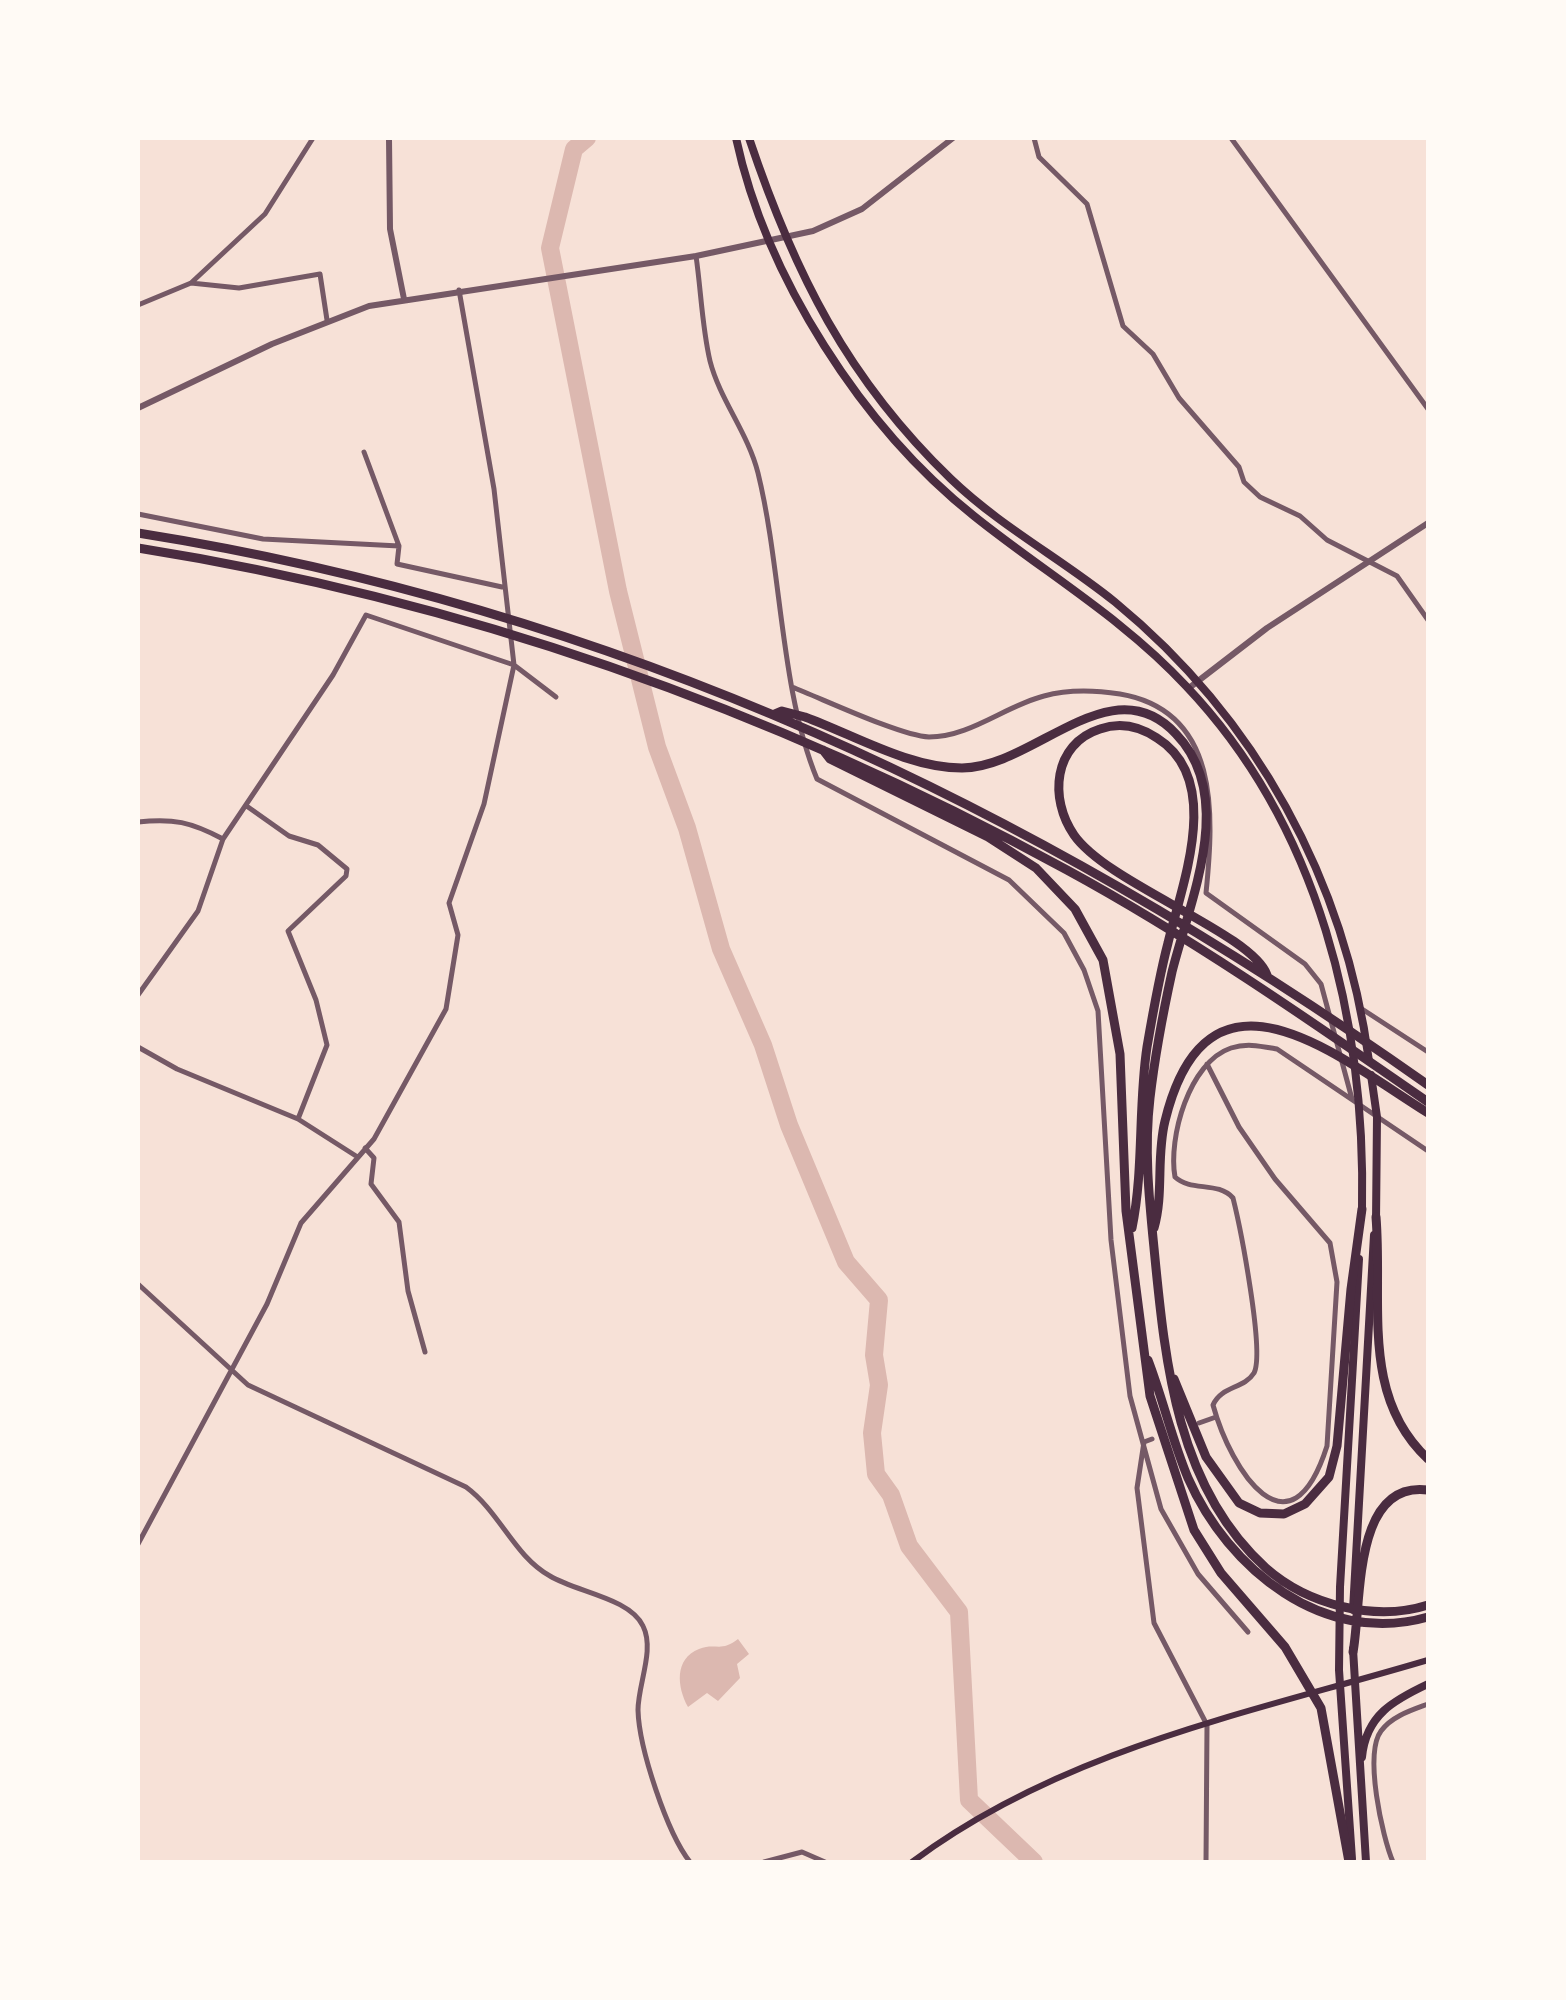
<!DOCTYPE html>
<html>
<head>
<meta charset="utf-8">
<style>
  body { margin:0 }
  #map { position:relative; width:1566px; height:2000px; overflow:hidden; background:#f7e1d7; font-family:"DM Sans",sans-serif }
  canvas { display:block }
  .frame { position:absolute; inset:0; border:140px solid #fffaf5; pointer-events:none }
</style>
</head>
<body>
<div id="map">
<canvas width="1566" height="2000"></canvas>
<div class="frame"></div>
</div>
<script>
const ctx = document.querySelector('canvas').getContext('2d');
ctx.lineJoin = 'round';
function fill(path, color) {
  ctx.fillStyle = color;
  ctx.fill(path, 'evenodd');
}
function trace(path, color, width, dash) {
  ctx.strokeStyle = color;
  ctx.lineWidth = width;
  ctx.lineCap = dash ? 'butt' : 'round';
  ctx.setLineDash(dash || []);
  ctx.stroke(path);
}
fill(new Path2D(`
  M 738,1639 L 749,1654 L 737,1664 L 740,1678 L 718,1701 L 707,1693 L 688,1707 C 677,1687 674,1659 699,1649 C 716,1642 720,1653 738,1639 Z`), '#dcb8b0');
trace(new Path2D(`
  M 587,138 L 574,149 L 550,248 L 618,591 L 657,747 L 687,828 L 721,949 L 763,1045 L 789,1125 L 846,1262 L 879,1300 L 874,1355 L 879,1385 L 872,1433 L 876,1474 L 891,1495 L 909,1546 L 959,1612 L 969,1800 L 1034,1862`), '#dcb8b0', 18);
trace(new Path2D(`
  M 1034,138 L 1039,157 L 1087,204 L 1123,326 L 1153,354 L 1179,398 L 1239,467 L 1244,482 L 1260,497 L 1300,516 L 1327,540 L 1397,576 L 1428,620
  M 1231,138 L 1428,409
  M 696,256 C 701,290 702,327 710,361 C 720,400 748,433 758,473 C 782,571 780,689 817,779 L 1009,880 L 1064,933 L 1084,970 L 1098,1011 L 1111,1240 L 1130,1396 L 1161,1509 L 1198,1574 L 1248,1632
  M 191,283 L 265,214 L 313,138
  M 138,305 L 191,283 L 239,288 L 320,274 L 327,320
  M 364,452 L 399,546 L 397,564 L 502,587
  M 138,514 L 263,539 L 399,546
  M 792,687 C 823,699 901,736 929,737 C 970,737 1005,706 1044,696 C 1069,689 1094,690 1120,694 C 1220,711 1214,814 1206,893 L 1305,964 L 1321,984 L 1352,1099
  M 248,807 L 289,836 L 318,845 L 347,869 L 346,876 L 288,931 L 316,1000 L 327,1045 L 298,1119
  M 138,822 C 173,818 191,822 223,839
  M 138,995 L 198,911 L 223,839 L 333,675 L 366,615 L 514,665 L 556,697
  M 1362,1009 L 1428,1052
  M 138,1047 L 177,1069 L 298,1119 L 356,1156
  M 1207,1064 L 1239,1127 L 1275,1179 L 1330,1243 L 1337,1282 L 1327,1446 C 1290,1562 1231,1471 1213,1405 C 1221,1386 1244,1389 1254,1373 C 1265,1352 1240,1226 1233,1198 C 1218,1181 1191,1192 1175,1177 C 1168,1138 1189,1062 1231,1048 C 1247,1043 1260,1046 1277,1049 L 1428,1151
  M 365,1148 L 374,1158 L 371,1184 L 399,1222 L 408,1291 L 425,1352
  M 138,1284 L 248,1385 L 466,1487 C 500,1512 514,1556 550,1576 C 576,1592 630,1598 643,1626 C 655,1650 638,1684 638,1710 C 639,1748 667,1833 690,1862
  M 1199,1423 L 1216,1417
  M 1152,1439 L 1144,1442 L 1137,1488 L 1154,1623 L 1207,1725 L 1206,1862
  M 138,1544 L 267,1304 L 301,1223 L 374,1139 L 446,1009 L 458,935 L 449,903 L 484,804 L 514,665 L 494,489 L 459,290
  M 764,1862 L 802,1852 L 825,1862
  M 1393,1862 C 1382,1836 1364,1754 1381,1731 C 1392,1716 1412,1710 1428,1704`), '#755966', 5);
trace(new Path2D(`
  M 389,138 L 390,229 L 404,299
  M 138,408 L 272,344 L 369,306 L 696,256 L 813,231 L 862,209 L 953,138
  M 1189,688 L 1267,628 L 1428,523`), '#755966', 6);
trace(new Path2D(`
  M 912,1862 C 1063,1749 1250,1713 1428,1660`), '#4a2c40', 6);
trace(new Path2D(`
  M 736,138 C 766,277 862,427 974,516 C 1045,573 1123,618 1186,686 C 1320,827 1366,1022 1362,1211
  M 749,138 C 794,272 847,379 951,479 C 1001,527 1062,559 1115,602 C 1256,718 1345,880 1369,1061
  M 1371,1075 L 1377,1117 L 1376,1221
  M 1353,1610 L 1374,1235
  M 1353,1649 L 1366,1862
  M 1362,1757 C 1366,1715 1394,1700 1428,1684
  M 1352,1859 L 1339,1670 L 1340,1587 L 1359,1259`), '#4a2c40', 8);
trace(new Path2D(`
  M 138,533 C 618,609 1033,806 1428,1085
  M 138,548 C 465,600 776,711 1067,870 C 1192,938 1311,1021 1428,1102
  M 775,714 L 782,711 L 805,717 C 854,735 909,768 962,768 C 1034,768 1111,664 1176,734 C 1237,797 1190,900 1172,972 C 1163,1013 1155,1055 1150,1098 C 1144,1149 1149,1198 1154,1248 C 1165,1361 1176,1487 1266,1568 C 1308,1605 1375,1622 1428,1605
  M 823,750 L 830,759 L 988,837 L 1036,868 L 1075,909 L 1103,960 L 1120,1054 L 1126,1211 L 1150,1396 L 1194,1530 L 1221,1573 L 1285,1647 L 1321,1708 L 1349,1862
  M 1376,1217 C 1383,1303 1360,1396 1428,1459
  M 1132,1228 C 1144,1169 1138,1106 1147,1047 C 1153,1012 1159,977 1168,943 C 1182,884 1224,780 1157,738 C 1139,726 1120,722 1100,729 C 1053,744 1049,799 1074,835 C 1108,884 1252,933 1267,975
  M 1154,1228 C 1164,1193 1156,1157 1165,1121 C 1208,945 1338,1057 1428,1113
  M 1148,1360 C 1163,1399 1172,1440 1188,1478 C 1228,1569 1324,1647 1428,1617
  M 1174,1379 L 1206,1457 L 1239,1503 L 1260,1513 L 1284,1514 L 1305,1504 L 1329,1477 L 1337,1446 L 1351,1289 L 1362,1209
  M 1353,1652 C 1362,1604 1352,1480 1428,1490`), '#4a2c40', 9);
</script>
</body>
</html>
